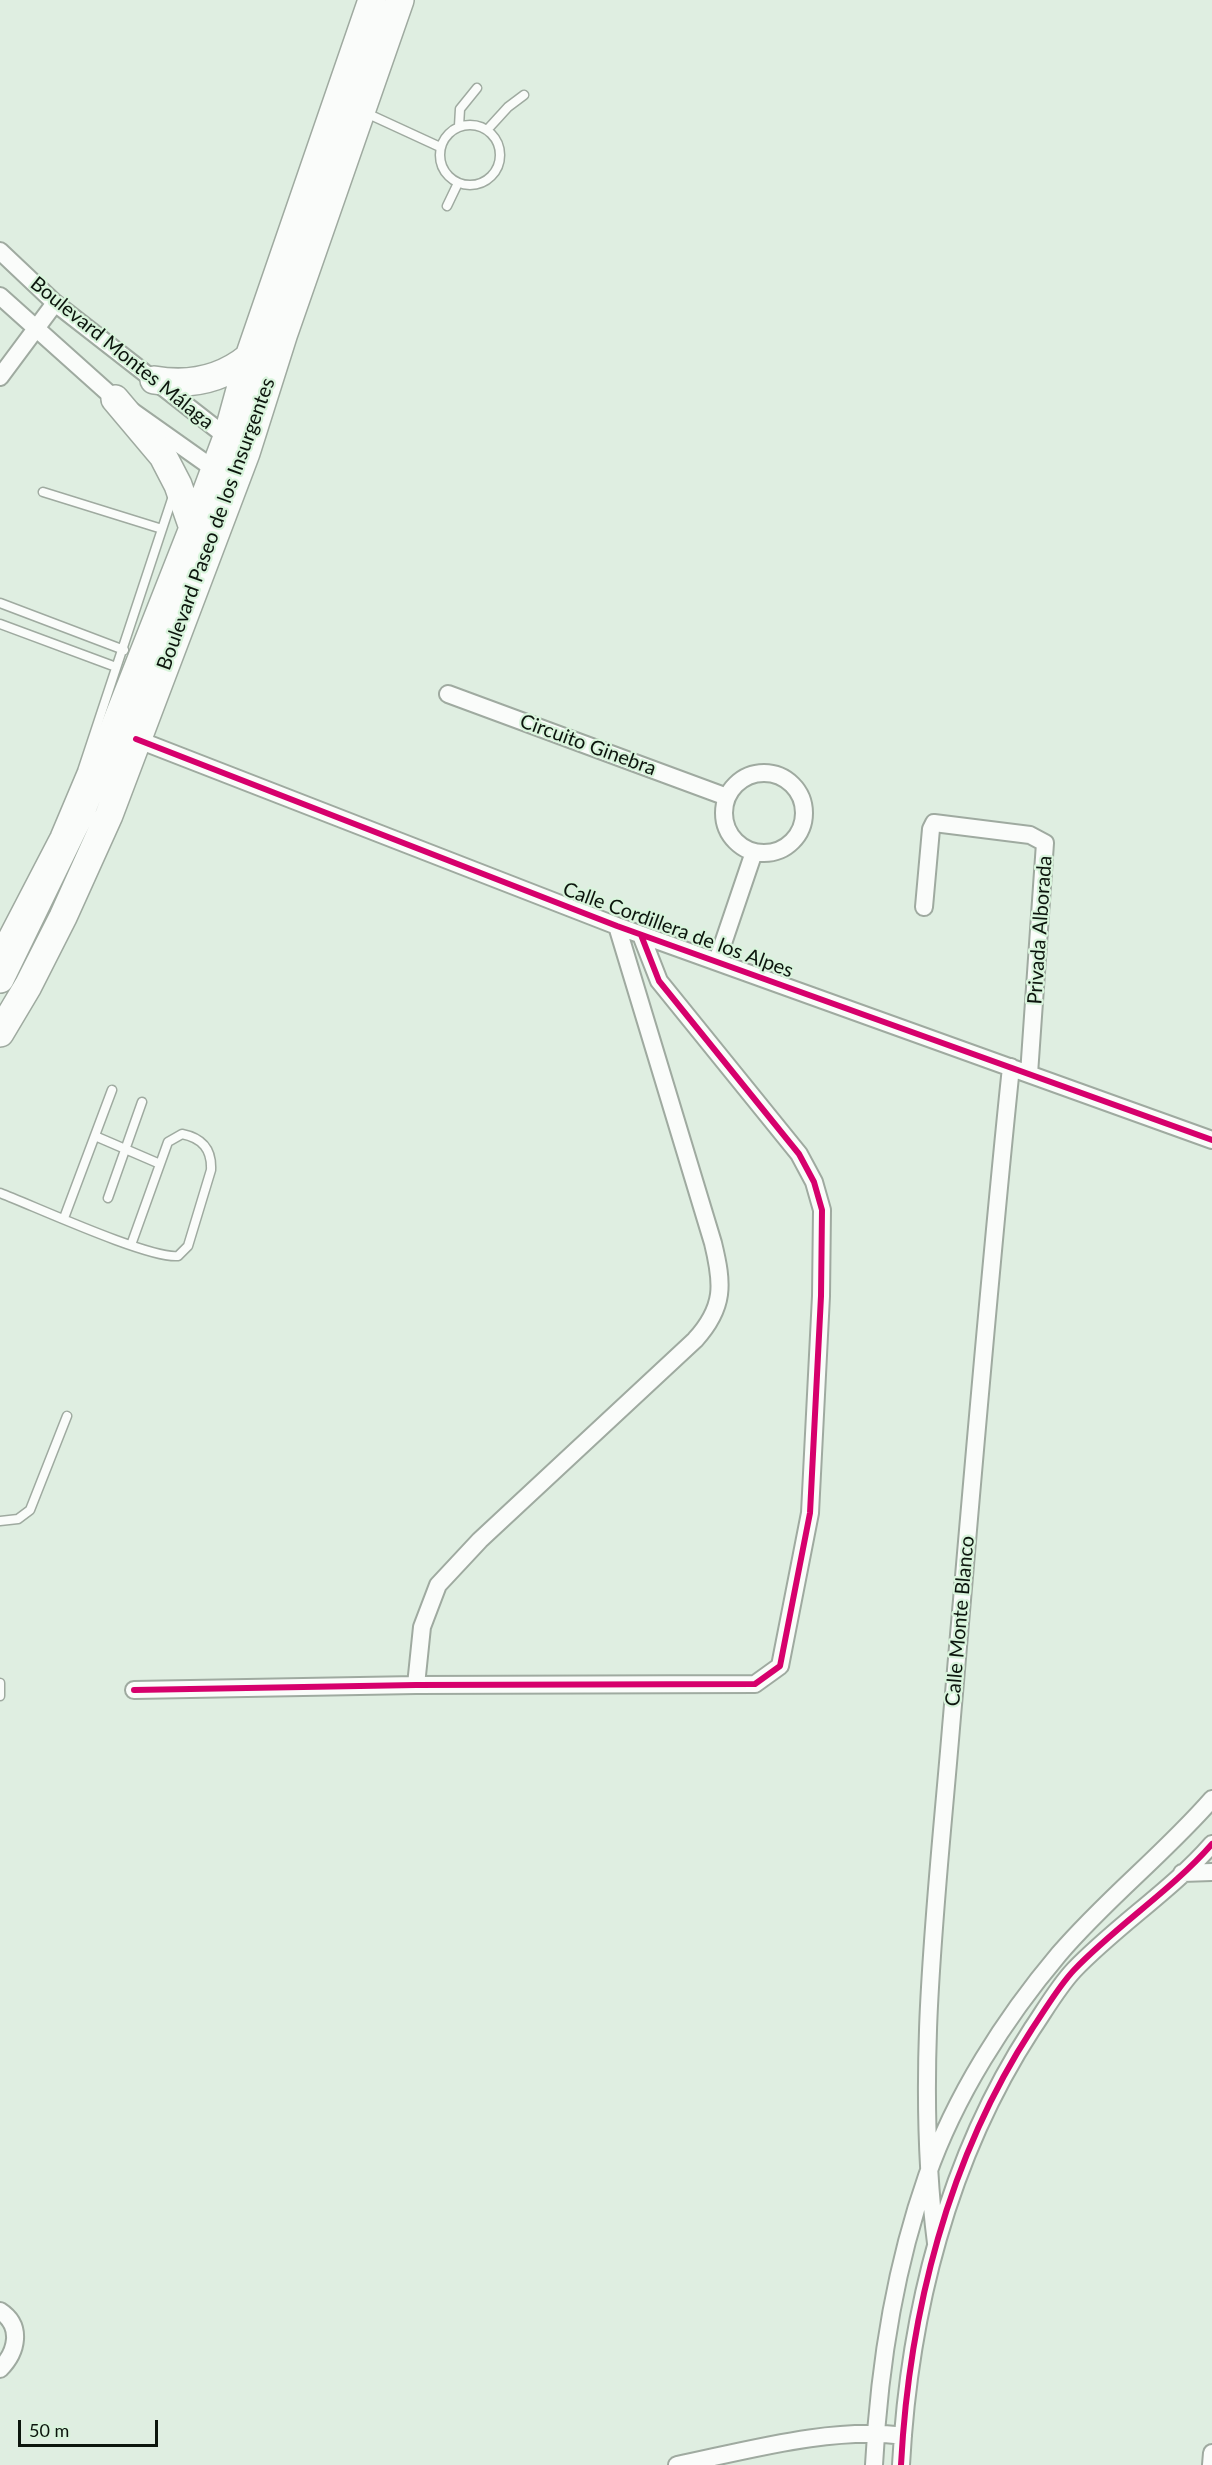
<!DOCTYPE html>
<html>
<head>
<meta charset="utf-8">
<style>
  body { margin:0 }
  #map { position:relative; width:1212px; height:2465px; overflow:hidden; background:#dfeee1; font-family:Lato,sans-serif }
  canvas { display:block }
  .scale { position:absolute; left:18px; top:2420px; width:140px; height:27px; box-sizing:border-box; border:3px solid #0c150d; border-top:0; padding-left:8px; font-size:18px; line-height:21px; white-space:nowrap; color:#0c150d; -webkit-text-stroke:4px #d9f4dc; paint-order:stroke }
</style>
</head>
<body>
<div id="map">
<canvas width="1212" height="2465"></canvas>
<div class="scale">50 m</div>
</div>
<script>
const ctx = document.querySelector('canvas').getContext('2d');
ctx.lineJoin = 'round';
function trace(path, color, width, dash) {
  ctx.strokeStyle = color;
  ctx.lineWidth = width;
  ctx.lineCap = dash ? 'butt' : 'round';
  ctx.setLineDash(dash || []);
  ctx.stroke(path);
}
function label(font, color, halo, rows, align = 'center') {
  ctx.font = font + ' Lato,sans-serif';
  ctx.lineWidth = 4.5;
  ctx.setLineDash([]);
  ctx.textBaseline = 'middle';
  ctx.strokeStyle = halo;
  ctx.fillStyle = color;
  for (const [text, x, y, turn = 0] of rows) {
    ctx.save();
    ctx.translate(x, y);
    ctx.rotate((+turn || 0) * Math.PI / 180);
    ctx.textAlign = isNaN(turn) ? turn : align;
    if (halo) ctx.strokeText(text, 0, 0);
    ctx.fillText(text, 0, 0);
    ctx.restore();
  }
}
const lane = new Path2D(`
  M 364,112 L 440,147
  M440 155a30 30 0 1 1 60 0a30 30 0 1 1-60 0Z
  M 459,126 L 460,109 L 477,88
  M 487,130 L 508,107 L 524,95
  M 447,206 L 458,183
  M 43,492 L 162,529
  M 0,603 L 124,650
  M 0,624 L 116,667
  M 0,954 L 2,937 L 55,835 L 82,771 L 173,496
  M 95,1136 L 160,1164
  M 0,1193 C 34,1206 149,1259 178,1256 L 188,1246 L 211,1170 C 212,1149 202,1138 182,1134 L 168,1142 L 131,1245
  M 108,1198 L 142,1102
  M 64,1218 L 112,1090
  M 0,1521 L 18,1519 L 30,1510 L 67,1416
  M 0,1683 L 0,1696`);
const street = new Path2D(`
  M 0,251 L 55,303 L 232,441
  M 0,296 L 115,399 L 221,474
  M 0,377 L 55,303
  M 448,694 L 727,797
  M 136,739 L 617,926 L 1212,1140
  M724 813a40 40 0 1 1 80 0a40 40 0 1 1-80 0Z
  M 924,907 L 931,829 L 934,823 L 1030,835 L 1045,843 L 1029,1074
  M 717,961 L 754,852
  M 416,1685 L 422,1627 L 438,1585 L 480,1540 L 695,1340 C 725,1307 723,1284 713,1243 L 617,926
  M 134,1690 L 416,1685 L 755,1684 L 780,1666 L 810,1513 L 821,1296 L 822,1210 L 814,1182 L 799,1154 L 659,981 L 641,935
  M 1182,1873 L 1212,1872
  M 936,2243 C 914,2073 937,1898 951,1728 C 970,1508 988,1287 1011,1067
  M 0,2311 C 23,2326 17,2352 0,2369
  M 677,2465 C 745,2451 834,2426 903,2436
  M 874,2465 C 879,2368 895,2267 927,2176 C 955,2096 1005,2018 1059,1954 C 1106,1899 1164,1854 1212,1799
  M 901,2465 C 909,2313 948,2158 1032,2029 C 1045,2010 1058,1987 1074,1970 C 1116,1926 1173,1889 1212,1844
  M 1211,2465 L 1212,2453`);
const primary = new Path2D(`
  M 154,380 C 189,386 221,380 249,357
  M 115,399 L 163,456 L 178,485 L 193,528
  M 0,979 L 81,812 L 193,528 L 227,437 L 249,357 L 372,0
  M 0,1033 L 28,986 L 63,917 L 109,815 L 246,453 L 284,333 L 400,0`);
trace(lane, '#9faaa0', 11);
trace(street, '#9faaa0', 20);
trace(primary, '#9faaa0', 30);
trace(lane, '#fafcfa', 8);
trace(street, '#fafcfa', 16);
trace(primary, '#fafcfa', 27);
trace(new Path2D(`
  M 136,739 L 617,926 L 1212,1140
  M 134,1690 L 416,1685 L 755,1684 L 780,1666 L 810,1513 L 821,1296 L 822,1210 L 814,1182 L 799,1154 L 659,981 L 641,935
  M 901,2465 C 909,2313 948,2158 1032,2029 C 1045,2010 1058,1987 1074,1970 C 1116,1926 1173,1889 1212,1844`), '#d6006c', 6);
label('20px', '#0c150d', '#d9f4dc', [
  ["Boulevard Montes Málaga",122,353,39],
  ["Boulevard Paseo de los Insurgentes",216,524,-70],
  ["Circuito Ginebra",588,745,20],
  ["Calle Cordillera de los Alpes",678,930,20],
  ["Privada Alborada",1040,930,-86],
  ["Calle Monte Blanco",960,1621,-85]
]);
</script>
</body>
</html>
